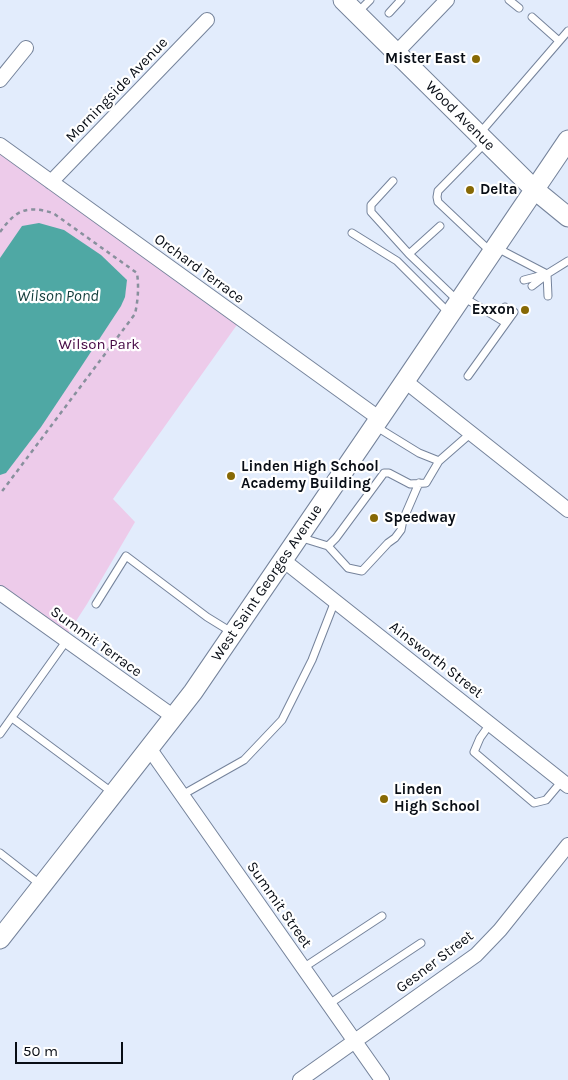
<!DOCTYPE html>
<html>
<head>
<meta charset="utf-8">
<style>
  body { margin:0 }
  #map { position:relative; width:568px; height:1080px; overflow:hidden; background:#e2ecfc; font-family:Karla,sans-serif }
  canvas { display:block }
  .scale { position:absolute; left:15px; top:1042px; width:108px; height:22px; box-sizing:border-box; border:2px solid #080d15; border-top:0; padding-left:6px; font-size:15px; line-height:18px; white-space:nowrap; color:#080d15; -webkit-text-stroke:4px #fff; paint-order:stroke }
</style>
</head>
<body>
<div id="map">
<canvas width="568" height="1080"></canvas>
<div class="scale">50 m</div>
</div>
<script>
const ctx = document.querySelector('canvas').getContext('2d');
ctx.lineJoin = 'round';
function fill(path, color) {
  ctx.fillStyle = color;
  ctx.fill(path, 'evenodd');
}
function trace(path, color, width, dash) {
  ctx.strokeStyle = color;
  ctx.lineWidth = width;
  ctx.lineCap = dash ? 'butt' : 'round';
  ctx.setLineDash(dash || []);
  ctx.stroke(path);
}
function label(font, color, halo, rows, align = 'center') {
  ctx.font = font + ' Karla,sans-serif';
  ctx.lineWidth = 4.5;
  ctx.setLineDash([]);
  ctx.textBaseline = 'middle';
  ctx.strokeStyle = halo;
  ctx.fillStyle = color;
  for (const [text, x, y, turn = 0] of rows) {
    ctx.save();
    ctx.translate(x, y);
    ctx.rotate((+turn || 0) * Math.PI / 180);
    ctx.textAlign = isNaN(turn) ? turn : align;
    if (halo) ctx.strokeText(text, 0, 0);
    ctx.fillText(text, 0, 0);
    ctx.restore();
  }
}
fill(new Path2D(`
  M 0,151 L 239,322 L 113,499 L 135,522 L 87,604 L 67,635 L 0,587 Z`), '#edcbea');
fill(new Path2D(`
  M 39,223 L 64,230 L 101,255 L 127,280 L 125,297 L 121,306 L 81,367 L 41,427 L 6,473 L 0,475 L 0,258 L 22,226 Z`), '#4fa8a4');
const lane = new Path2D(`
  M 509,0 L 519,8
  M 358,12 L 370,0
  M 389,13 L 401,0
  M 532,17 L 559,41
  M 480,133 L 568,31
  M 486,142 L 438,191 L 437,197 L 438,202 L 491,252
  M 393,181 L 371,205 L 371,212 L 409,254 L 458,301
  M 352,233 L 397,261 L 449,313
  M 497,248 L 547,274 L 568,261
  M 409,254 L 440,226
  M 547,274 L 548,296
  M 524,280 L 547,274
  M 532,286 L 545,276
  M 463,297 L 506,323 L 505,307
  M 468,376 L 514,312
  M 375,426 L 419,453 L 439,461 L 471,433
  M 299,537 L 328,546 L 348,568 L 362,571 L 388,543 L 395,538 L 401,530 L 403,520 L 419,483
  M 328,546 L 336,538 L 384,473 L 389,473 L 410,484 L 426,483 L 439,461
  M 96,604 L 126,556 L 207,617 L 233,633
  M 12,718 L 113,793
  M 490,724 L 480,738 L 474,752 L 534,803 L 546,800 L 562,781
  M 0,734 L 67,640
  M 182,795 L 244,760 L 282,720 L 312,660 L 335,601
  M 0,853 L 41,885
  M 303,968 L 382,916
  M 329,1004 L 421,943`);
const street = new Path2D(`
  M 396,53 L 447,0
  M 0,80 L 26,48
  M 0,145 L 380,419
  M 51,182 L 207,20
  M 405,381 L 568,510
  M 283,560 L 568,786
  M 0,593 L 174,717
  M 149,748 L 382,1080
  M 300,1080 L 476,955 L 500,930 L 568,845`);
const secondary = new Path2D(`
  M 343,0 L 535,190 L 568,217
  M 0,939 L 193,692 L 405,381 L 568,140`);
trace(lane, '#75839b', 9);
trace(street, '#75839b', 16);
trace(secondary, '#75839b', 21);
trace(new Path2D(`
  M 0,232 C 16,210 26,205 53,213 L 137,273 C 139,287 138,300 135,314 L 0,494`), '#88909d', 2.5, [4, 4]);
trace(lane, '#fff', 7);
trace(street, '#fff', 14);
trace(secondary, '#fff', 19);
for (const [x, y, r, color] of [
  [476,59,5,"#876905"],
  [470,190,5,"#876905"],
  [525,310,5,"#876905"],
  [231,476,5,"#876905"],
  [374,518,5,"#876905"],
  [384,799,5,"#876905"]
]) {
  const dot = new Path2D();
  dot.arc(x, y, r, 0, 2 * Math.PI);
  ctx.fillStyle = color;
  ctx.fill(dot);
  trace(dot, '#fff', 2);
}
label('bold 15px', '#080d15', '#fff', [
  ["Mister East",466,59,"right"],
  ["Delta",480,190],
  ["Exxon",515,310,"right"],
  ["Linden High School",241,467],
  ["Academy Building",241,484],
  ["Speedway",384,518],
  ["Linden",394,790],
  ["High School",394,807]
], 'left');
label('15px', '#080d15', '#fff', [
  ["Morningside Avenue",117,90,-46],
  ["Wood Avenue",460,116,45],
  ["Orchard Terrace",199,269,36],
  ["West Saint Georges Avenue",267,583,-56],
  ["Summit Terrace",96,642,36],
  ["Ainsworth Street",436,660,38],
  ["Summit Street",279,905,55],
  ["Gesner Street",435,962,-37]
]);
label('15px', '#450944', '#fff', [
  ["Wilson Park",99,345]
]);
label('italic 16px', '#133d3b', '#fff', [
  ["Wilson Pond",58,296]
]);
</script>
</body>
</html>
